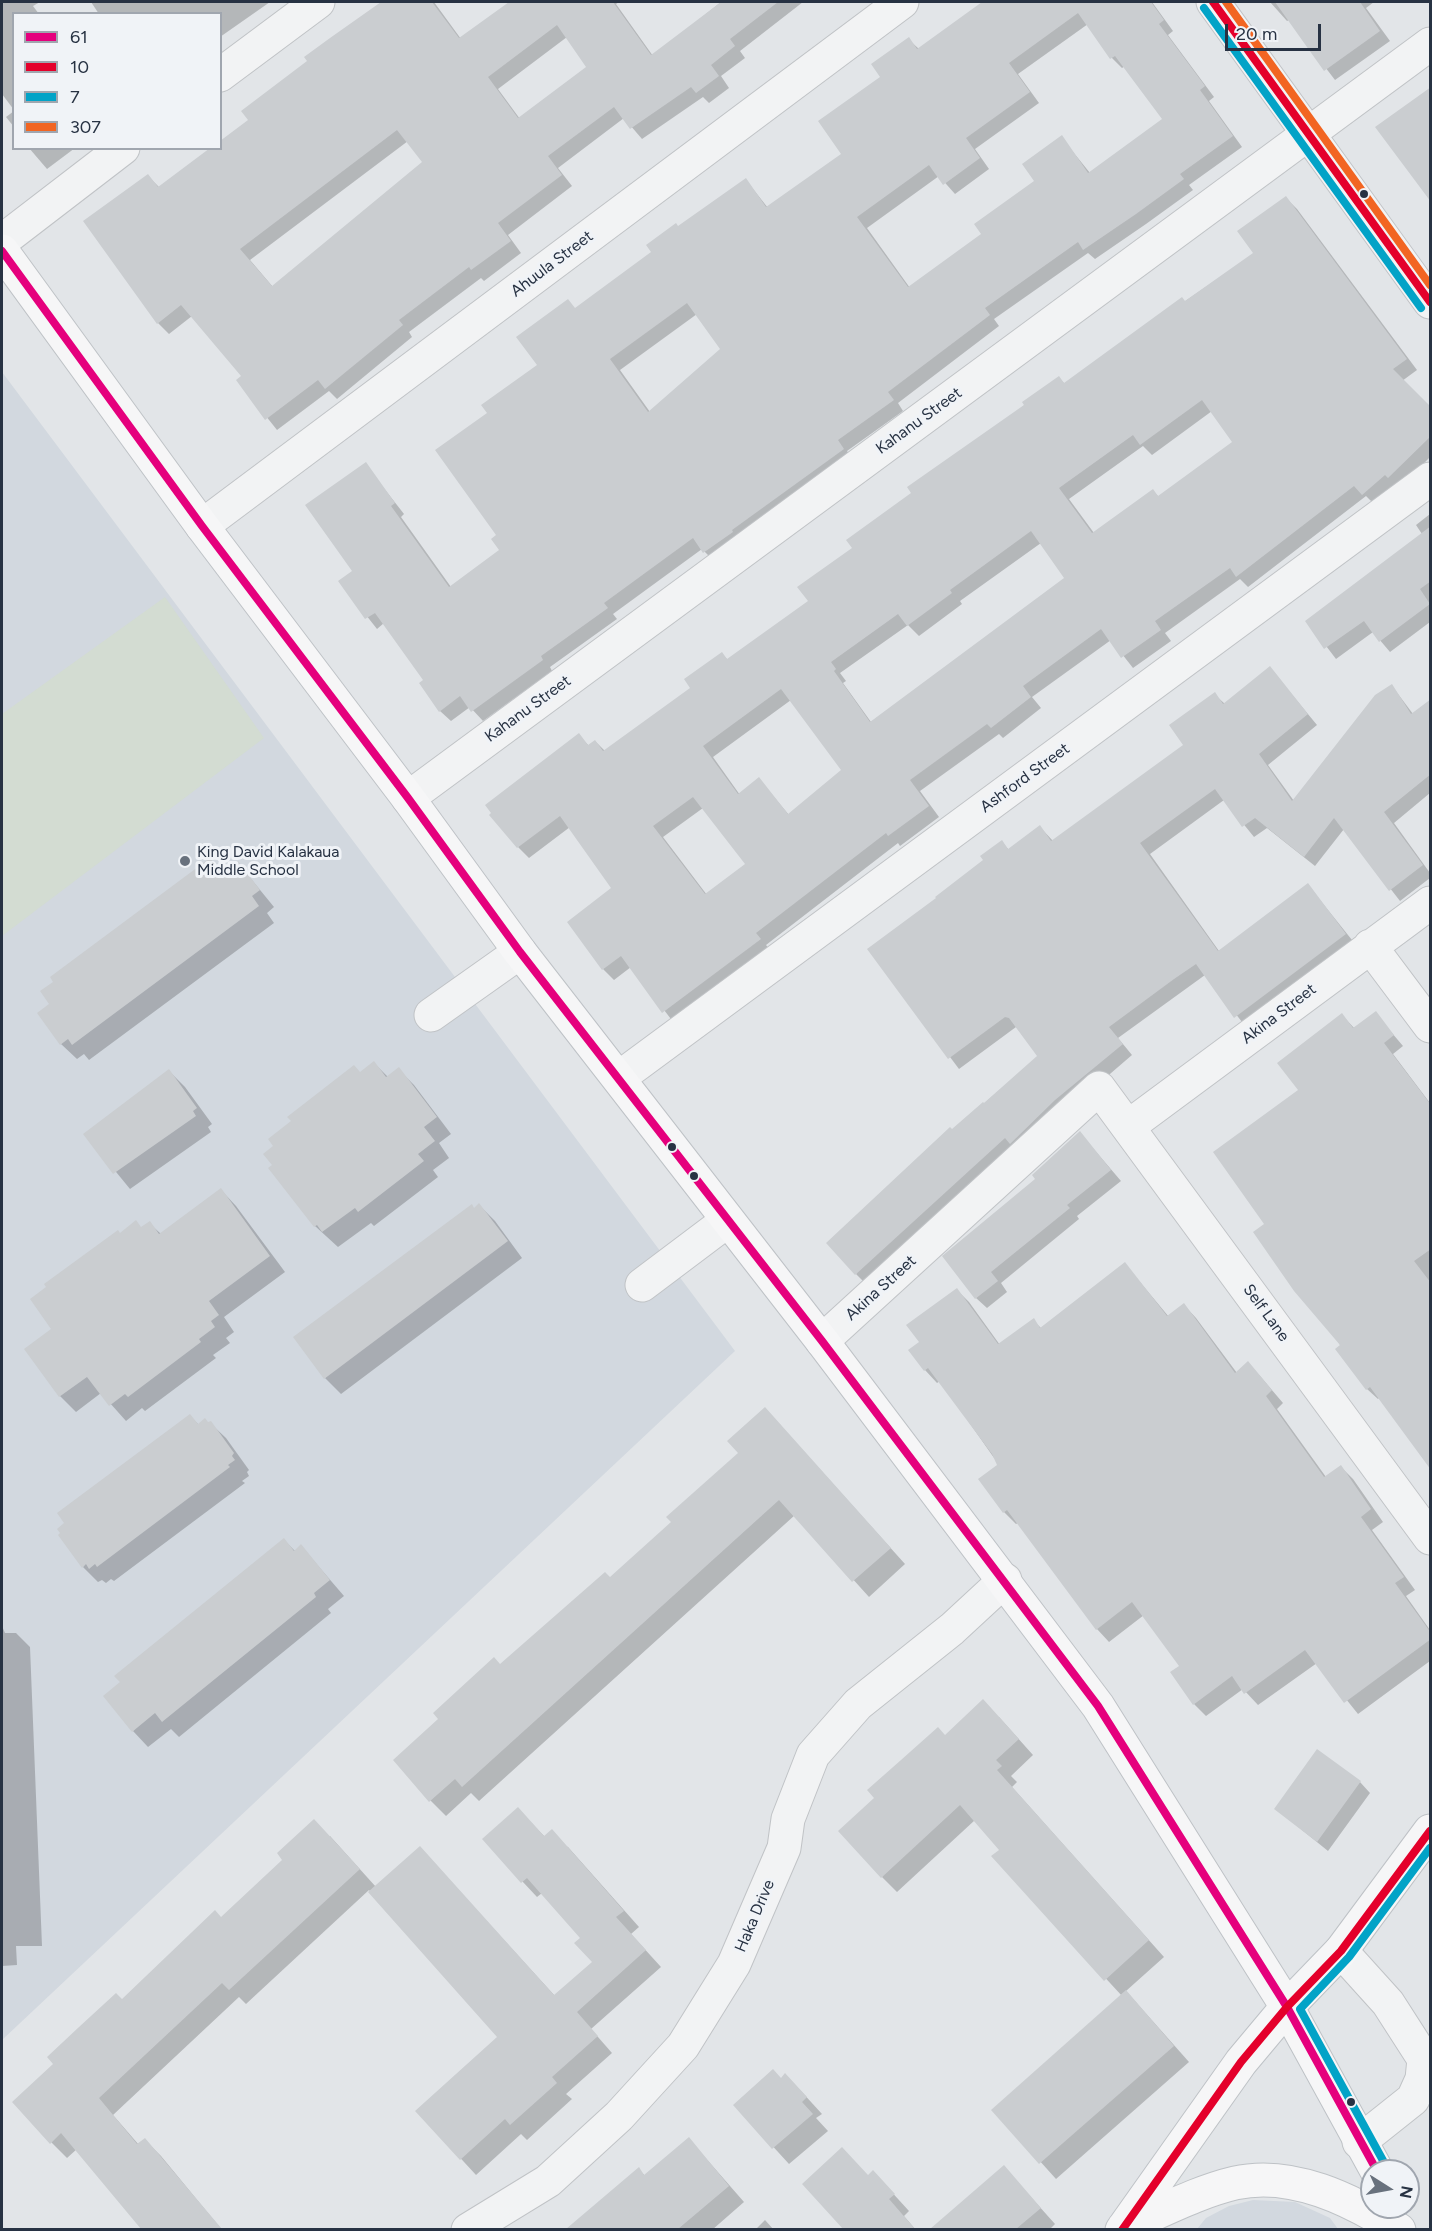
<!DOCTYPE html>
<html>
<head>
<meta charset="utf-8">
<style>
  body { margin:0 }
  #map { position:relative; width:1432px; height:2231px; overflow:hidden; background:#e2e5e8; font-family:Figtree,sans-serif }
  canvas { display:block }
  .frame { position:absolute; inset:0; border:3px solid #273243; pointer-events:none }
  .legend { position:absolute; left:12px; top:12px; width:210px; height:138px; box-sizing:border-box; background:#f0f3f7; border:2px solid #a0a6af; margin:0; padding:8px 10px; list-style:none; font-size:18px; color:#273243 }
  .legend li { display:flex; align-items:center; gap:12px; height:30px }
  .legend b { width:30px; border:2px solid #a0a6af }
  .north { position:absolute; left:1360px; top:2159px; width:60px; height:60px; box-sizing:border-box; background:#f0f3f7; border:2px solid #a0a6af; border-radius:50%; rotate:101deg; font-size:16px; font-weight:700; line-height:24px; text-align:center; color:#273243 }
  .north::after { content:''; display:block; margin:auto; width:21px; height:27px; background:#68717d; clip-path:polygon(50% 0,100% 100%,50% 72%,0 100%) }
  .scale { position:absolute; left:1225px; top:24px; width:96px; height:27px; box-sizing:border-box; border:3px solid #273243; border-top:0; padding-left:8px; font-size:18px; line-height:21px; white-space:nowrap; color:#273243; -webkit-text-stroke:4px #f0f3f7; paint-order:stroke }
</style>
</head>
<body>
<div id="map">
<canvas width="1432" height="2231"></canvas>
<div class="frame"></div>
<ul class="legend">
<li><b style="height:8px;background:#e5007d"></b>61</li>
<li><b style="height:8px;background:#e4002b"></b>10</li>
<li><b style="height:8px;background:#02a3c7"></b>7</li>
<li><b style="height:8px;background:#f26522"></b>307</li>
</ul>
<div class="north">N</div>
<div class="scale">20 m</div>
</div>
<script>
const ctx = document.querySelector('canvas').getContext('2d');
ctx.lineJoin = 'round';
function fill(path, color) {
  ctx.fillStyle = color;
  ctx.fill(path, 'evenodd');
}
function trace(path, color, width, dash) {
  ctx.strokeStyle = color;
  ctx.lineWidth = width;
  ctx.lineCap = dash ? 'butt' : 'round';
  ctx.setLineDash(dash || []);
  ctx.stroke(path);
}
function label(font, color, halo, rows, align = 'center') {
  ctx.font = font + ' Figtree,sans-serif';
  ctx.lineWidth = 6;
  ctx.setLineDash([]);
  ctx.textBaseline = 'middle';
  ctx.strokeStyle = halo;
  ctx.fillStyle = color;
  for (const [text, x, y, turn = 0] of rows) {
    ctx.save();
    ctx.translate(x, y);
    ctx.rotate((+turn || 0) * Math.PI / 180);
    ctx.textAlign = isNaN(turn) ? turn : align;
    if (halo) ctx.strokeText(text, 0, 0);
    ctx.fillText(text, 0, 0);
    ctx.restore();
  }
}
fill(new Path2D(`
  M 2,372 L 735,1351 L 2,2040 Z
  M 1253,2200 L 1295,2202 L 1330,2218 L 1338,2229 L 1197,2229 L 1206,2218 L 1229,2206 Z`), '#d2d8df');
fill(new Path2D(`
  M 165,597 L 264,738 L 2,936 L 2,714 Z`), '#d3dcd2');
fill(new Path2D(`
  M 2,2 L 40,2 L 33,6 L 39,14 L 14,14 L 14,110 L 2,94 Z
  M 91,2 L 270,2 L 220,37 L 220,14 L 99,14 Z
  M 383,2 L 434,2 L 461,39 L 511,2 L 619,2 L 616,4 L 653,56 L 721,2 L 803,2 L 740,51 L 745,58 L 721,76 L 729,88 L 709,103 L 703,97 L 642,139 L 624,118 L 558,168 L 572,186 L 508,235 L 521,253 L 484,281 L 481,278 L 409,332 L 412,337 L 337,399 L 329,391 L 277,430 L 238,381 L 244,376 L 192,316 L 169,334 L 158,323 L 148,176 L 160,188 L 220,148 ZM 567,37 L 588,67 L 520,119 L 498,89 ZM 408,141 L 424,162 L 273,287 L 250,260 Z
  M 985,2 L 1152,2 L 1173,31 L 1168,35 L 1214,97 L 1209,101 L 1242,147 L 1189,185 L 1193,190 L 1146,224 L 1095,259 L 1088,253 L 994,319 L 999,326 L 898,403 L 903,411 L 847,451 L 853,460 L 715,562 L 702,549 L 613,614 L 617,619 L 550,667 L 552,671 L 483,721 L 470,707 L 451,721 L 440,711 L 425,680 L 384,623 L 377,629 L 340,582 L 354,572 L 365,464 L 404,514 L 401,517 L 451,587 L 501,551 L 489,413 L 539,366 L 576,309 L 653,253 L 678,228 L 746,180 L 768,208 L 843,154 L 882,77 L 908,39 L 919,49 ZM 1088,24 L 1112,58 L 1122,68 L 1125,66 L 1164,119 L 1090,173 L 1061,137 L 1036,181 L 983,235 L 910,288 L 867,228 L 939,176 L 955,194 L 989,169 L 975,149 L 1039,103 L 1018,74 ZM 697,314 L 722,349 L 650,412 L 620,370 Z
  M 1270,2 L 1374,2 L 1366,8 L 1390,41 L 1335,80 L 1289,20 L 1287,21 Z
  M 14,111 L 14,127 L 6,117 Z
  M 29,148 L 75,148 L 47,169 Z
  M 1286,198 L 1297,209 L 1417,370 L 1402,381 L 1430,409 L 1430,457 L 1400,488 L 1374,504 L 1366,496 L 1248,587 L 1240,579 L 1165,633 L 1171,641 L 1133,668 L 1111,640 L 1032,697 L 1041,708 L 1003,738 L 999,734 L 920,791 L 939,817 L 900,846 L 898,843 L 819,904 L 766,945 L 771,951 L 674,1023 L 631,967 L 614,980 L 603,969 L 613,889 L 570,827 L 529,858 L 518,847 L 579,735 L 589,746 L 595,741 L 605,751 L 692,689 L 722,654 L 728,660 L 810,602 L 854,549 L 913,493 L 1059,378 L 1065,384 L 1255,253 ZM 1212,411 L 1234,443 L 1159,497 L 1153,491 L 1094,533 L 1069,499 L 1143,446 L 1152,455 ZM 1041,543 L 1066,578 L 871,722 L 843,683 L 846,681 L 840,673 L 908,625 L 919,636 L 962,604 L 960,601 ZM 791,700 L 844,771 L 789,815 L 759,779 L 740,795 L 713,757 ZM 703,808 L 747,864 L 707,895 L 663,837 Z
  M 1430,514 L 1430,622 L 1390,652 L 1373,632 L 1336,659 L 1307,621 L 1422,534 L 1416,525 Z
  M 1270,668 L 1317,725 L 1268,765 L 1294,801 L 1392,686 L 1413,714 L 1430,701 L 1430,793 L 1394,823 L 1430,873 L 1430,878 L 1400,901 L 1344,829 L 1315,866 L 1267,828 L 1254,837 L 1224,800 L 1150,854 L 1219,951 L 1308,885 L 1356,945 L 1246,1027 L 1205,975 L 1118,1038 L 1132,1055 L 866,1284 L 856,1274 L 952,1131 L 1039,1056 L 1016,1027 L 959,1069 L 869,949 L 938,899 L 985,860 L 1002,842 L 1009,850 L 1040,827 L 1053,841 L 1185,745 L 1214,694 L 1225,704 Z
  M 210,860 L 223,874 L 238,863 L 274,907 L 267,913 L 274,923 L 89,1060 L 84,1054 L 77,1059 L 61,1044 Z
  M 1375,1013 L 1403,1046 L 1393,1054 L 1430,1103 L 1430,1459 L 1380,1397 L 1378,1399 L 1367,1389 L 1266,1224 L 1300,1091 L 1342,1015 L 1355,1029 Z
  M 374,1063 L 388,1077 L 398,1069 L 414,1085 L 451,1134 L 439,1143 L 449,1158 L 433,1170 L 438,1177 L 374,1226 L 371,1223 L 338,1247 L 315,1226 L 271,1168 L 361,1073 Z
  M 169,1071 L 185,1087 L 212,1124 L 208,1127 L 211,1132 L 130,1189 L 85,1134 Z
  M 1080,1133 L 1121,1181 L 1077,1216 L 1079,1219 L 1001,1283 L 1007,1292 L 987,1308 L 976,1298 L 1037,1179 Z
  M 221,1190 L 236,1206 L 285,1272 L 224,1317 L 234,1332 L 226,1338 L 230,1343 L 213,1355 L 216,1358 L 145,1411 L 142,1408 L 126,1421 L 101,1393 L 76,1412 L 60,1396 L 53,1329 L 120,1234 L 142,1228 L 149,1223 L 161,1234 Z
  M 479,1205 L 495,1221 L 522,1258 L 341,1394 L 325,1378 Z
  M 1125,1264 L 1169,1317 L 1184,1305 L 1196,1318 L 1237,1373 L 1248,1364 L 1260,1376 L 1283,1403 L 1277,1409 L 1326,1477 L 1341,1467 L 1353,1479 L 1383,1522 L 1372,1530 L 1415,1590 L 1406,1596 L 1430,1630 L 1430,1661 L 1358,1714 L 1317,1663 L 1258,1705 L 1243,1689 L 1206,1716 L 1194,1704 L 1181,1666 L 1144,1615 L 1109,1642 L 1097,1629 L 1018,1523 L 1016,1524 L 1004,1512 L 999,1465 L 940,1381 L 937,1383 L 925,1370 L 910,1350 L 921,1342 L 957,1290 L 969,1302 L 1000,1345 L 1033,1320 L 1042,1329 Z
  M 190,1416 L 199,1425 L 210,1423 L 226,1438 L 249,1470 L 247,1472 L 249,1476 L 242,1481 L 245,1483 L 114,1581 L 111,1579 L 106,1583 L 102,1580 L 98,1582 L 83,1567 Z
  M 780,1425 L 905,1564 L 869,1597 L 795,1515 L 479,1801 L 471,1793 L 446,1816 L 430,1800 L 501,1665 L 610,1579 Z
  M 284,1540 L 295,1551 L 301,1546 L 344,1596 L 328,1609 L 331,1613 L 179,1737 L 171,1729 L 148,1747 L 133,1731 Z
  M 2,1626 L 5,1633 L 16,1633 L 30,1647 L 42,1946 L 16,1946 L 17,1965 L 2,1966 Z
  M 999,1717 L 1033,1755 L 1011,1776 L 1017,1782 L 1012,1787 L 1164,1957 L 1126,1991 L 1189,2062 L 1056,2179 L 994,2110 L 1122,1996 L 993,1856 L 1001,1850 L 975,1820 L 897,1892 L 882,1877 L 945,1737 Z
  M 1360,1782 L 1370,1793 L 1328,1851 L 1276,1809 Z
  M 518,1809 L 545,1837 L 568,1847 L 639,1927 L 631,1934 L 661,1967 L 591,2029 L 612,2053 L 566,2094 L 572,2099 L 527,2140 L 521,2134 L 476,2175 L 417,2111 L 499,2037 L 369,1890 L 246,2004 L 239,1997 L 113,2115 L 139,2145 L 145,2140 L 161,2156 L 222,2230 L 144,2230 L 77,2149 L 67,2158 L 51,2142 L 122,2001 L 221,1919 L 330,1836 L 376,1887 L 420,1848 L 555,1996 L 594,1963 L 582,1938 L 542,1893 L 537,1897 L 522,1881 Z
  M 781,2079 L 801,2091 L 822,2114 L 816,2118 L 828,2131 L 789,2164 L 735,2105 Z
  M 689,2139 L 744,2202 L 712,2230 L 576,2230 L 573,2226 L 639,2169 L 645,2176 Z
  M 1004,2167 L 1055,2224 L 1049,2230 L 932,2230 Z
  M 868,2176 L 888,2188 L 909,2211 L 904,2216 L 916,2230 L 845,2230 L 805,2184 Z
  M 765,2220 L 774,2230 L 755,2230 Z`), '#0003');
fill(new Path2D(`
  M 381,2 L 432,2 L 459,38 L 509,2 L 613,2 L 651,55 L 721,2 L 778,2 L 730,39 L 735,46 L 711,65 L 719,76 L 696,93 L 691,87 L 630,129 L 614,107 L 548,156 L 562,175 L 498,223 L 511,241 L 471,270 L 469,267 L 399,320 L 403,325 L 325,389 L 318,380 L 265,420 L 236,380 L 241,376 L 181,305 L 157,324 L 83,221 L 148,174 L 158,187 L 210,148 L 220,148 L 220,141 L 248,120 L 241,111 L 307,61 L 304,57 L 330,38 ZM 557,25 L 586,67 L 518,118 L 488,77 ZM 397,130 L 422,162 L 272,286 L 240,249 Z
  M 982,2 L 1151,2 L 1164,20 L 1159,24 L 1205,86 L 1200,90 L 1233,136 L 1180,174 L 1184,179 L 1136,214 L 1083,250 L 1078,242 L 985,308 L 990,315 L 888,392 L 894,400 L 838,440 L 844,449 L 732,530 L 733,532 L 703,553 L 693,538 L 604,603 L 608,608 L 541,656 L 543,660 L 471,712 L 460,696 L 439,712 L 419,683 L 423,680 L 375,613 L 365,619 L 338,581 L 352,571 L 305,505 L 366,462 L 395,503 L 391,506 L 449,587 L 499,550 L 491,539 L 496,535 L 435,450 L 487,413 L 481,405 L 537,365 L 516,337 L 568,299 L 575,308 L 651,252 L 646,245 L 676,223 L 678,226 L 746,178 L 766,207 L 841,154 L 818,121 L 880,77 L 871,64 L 909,37 L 917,49 ZM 1078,13 L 1110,59 L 1115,56 L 1162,119 L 1088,173 L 1062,135 L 1022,164 L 1034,181 L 974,224 L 981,234 L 908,287 L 857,217 L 929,165 L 943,185 L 980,158 L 966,138 L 1030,92 L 1009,63 ZM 687,303 L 720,349 L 648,412 L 610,359 Z
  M 1275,2 L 1360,2 L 1380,31 L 1324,71 Z
  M 1431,87 L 1431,202 L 1375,127 Z
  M 1286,196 L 1407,359 L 1393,369 L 1431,407 L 1431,436 L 1388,478 L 1385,475 L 1362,495 L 1354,486 L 1236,577 L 1230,568 L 1155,621 L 1161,630 L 1121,658 L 1101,629 L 1023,686 L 1031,697 L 991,728 L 987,724 L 910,780 L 929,806 L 888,836 L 886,833 L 756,933 L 761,939 L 662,1013 L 621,956 L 602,970 L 567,922 L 611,888 L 560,816 L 517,848 L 489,815 L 491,813 L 485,805 L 579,733 L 588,745 L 595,740 L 603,751 L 690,688 L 684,679 L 722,652 L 727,659 L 808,601 L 797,587 L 852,548 L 846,540 L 911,493 L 907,487 L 1024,405 L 1022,402 L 1059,376 L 1064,383 L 1182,297 L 1185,301 L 1253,253 L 1237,231 ZM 1202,400 L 1232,442 L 1158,496 L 1153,489 L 1092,533 L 1059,488 L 1133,435 L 1140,445 ZM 1031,531 L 1064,578 L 870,722 L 834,671 L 836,669 L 831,662 L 898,614 L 907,626 L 952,593 L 950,590 ZM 781,689 L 841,770 L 788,814 L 759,777 L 738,794 L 703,746 ZM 693,797 L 745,864 L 705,894 L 653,826 Z
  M 1431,526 L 1431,581 L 1420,589 L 1430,604 L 1379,642 L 1364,621 L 1324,649 L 1305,621 Z
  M 1270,666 L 1308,714 L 1259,754 L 1292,801 L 1375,695 L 1392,684 L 1411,714 L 1431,699 L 1431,774 L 1384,812 L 1423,865 L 1389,891 L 1334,818 L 1304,857 L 1255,818 L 1242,827 L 1215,789 L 1140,843 L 1218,951 L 1308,883 L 1346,934 L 1234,1018 L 1196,964 L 1174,979 L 1109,1027 L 1123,1044 L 1055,1100 L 1010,1144 L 1005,1138 L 855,1275 L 826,1243 L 950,1127 L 952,1129 L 983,1102 L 984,1103 L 1037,1056 L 1009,1018 L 1005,1017 L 948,1059 L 867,949 L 936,898 L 935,897 L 983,860 L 980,856 L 1002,840 L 1008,849 L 1040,825 L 1051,841 L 1183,745 L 1169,725 L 1215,692 L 1223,704 Z
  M 210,858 L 221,873 L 238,861 L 260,890 L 252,896 L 259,906 L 72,1045 L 68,1039 L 60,1045 L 37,1013 L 49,1004 L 40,991 L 53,982 L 50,977 Z
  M 1376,1011 L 1394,1035 L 1384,1043 L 1431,1105 L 1431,1249 L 1414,1261 L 1431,1283 L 1431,1470 L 1370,1387 L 1366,1390 L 1335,1349 L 1340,1345 L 1294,1291 L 1253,1232 L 1264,1224 L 1213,1152 L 1298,1090 L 1277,1063 L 1342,1013 L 1353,1028 Z
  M 374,1061 L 386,1077 L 399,1067 L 437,1117 L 424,1127 L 435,1141 L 418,1154 L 424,1161 L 358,1212 L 355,1208 L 322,1232 L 317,1225 L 314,1227 L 268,1168 L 272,1165 L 263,1154 L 273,1146 L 268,1139 L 291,1121 L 287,1117 L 354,1065 L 360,1072 Z
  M 169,1069 L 197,1108 L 193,1111 L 196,1116 L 113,1174 L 83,1134 Z
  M 1080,1131 L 1111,1170 L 1067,1205 L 1070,1208 L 991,1272 L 998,1281 L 975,1299 L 942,1256 L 1035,1179 L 1032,1175 Z
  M 221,1188 L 270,1256 L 209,1301 L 219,1315 L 211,1321 L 215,1327 L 199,1339 L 201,1342 L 128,1397 L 125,1394 L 109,1406 L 87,1377 L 59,1397 L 24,1349 L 51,1329 L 30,1299 L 46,1287 L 44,1284 L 118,1230 L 120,1233 L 136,1220 L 141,1227 L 150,1221 L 159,1234 Z
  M 479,1203 L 508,1241 L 324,1379 L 293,1337 L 472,1204 L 474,1208 Z
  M 1125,1262 L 1167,1316 L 1184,1303 L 1235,1373 L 1248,1361 L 1272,1390 L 1266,1396 L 1324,1477 L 1341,1465 L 1371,1509 L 1361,1517 L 1404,1577 L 1395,1583 L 1431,1633 L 1431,1639 L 1344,1703 L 1305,1650 L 1244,1694 L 1232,1676 L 1193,1705 L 1170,1672 L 1179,1666 L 1132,1602 L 1096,1630 L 1007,1510 L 1003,1513 L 978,1479 L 997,1465 L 992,1454 L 928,1368 L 924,1371 L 908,1350 L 919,1342 L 906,1325 L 957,1288 L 998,1344 L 1034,1318 L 1040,1328 Z
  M 765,1407 L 891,1548 L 852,1582 L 779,1500 L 462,1787 L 455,1779 L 429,1802 L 393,1760 L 438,1719 L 433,1713 L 494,1657 L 500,1664 L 605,1572 L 610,1577 L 671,1522 L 666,1517 L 738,1453 L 727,1441 Z
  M 190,1414 L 198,1424 L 205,1418 L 208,1422 L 211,1421 L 234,1453 L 232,1456 L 235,1460 L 228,1465 L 230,1467 L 97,1567 L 95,1564 L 89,1569 L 86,1564 L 82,1568 L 58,1535 L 60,1533 L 57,1529 L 64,1523 L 57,1513 Z
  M 284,1538 L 294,1551 L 301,1544 L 330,1580 L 314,1593 L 316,1597 L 162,1722 L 155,1713 L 132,1732 L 103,1696 L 120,1682 L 114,1676 Z
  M 983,1699 L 1019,1739 L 996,1760 L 1002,1766 L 997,1770 L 1149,1940 L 1104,1981 L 991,1856 L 999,1850 L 960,1805 L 881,1878 L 838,1831 L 874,1798 L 867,1790 L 901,1760 L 938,1727 L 945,1735 Z
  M 1317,1749 L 1361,1781 L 1317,1842 L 1274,1809 Z
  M 518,1807 L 544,1836 L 552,1829 L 624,1911 L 616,1917 L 646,1950 L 577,2012 L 598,2036 L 552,2077 L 557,2083 L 510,2125 L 505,2119 L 460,2160 L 415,2111 L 497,2037 L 368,1892 L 420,1846 L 554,1995 L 592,1962 L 574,1943 L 580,1938 L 527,1878 L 521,1883 L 482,1839 Z
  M 314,1819 L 360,1869 L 229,1990 L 222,1983 L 99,2098 L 137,2144 L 145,2138 L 222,2229 L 141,2229 L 61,2133 L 50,2144 L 12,2102 L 53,2064 L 47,2057 L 79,2027 L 116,1993 L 122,1999 L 215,1910 L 221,1917 L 282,1860 L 277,1853 Z
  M 1126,1990 L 1174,2046 L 1039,2164 L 991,2110 Z
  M 773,2069 L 781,2078 L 785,2073 L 807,2097 L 802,2102 L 813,2114 L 772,2149 L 733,2105 Z
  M 689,2137 L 729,2186 L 678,2229 L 566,2229 L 639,2167 L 644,2175 Z
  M 842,2147 L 868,2175 L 873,2170 L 895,2194 L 889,2199 L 915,2229 L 843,2229 L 802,2184 Z
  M 1004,2165 L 1041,2208 L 1016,2229 L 930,2229 Z`), '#cacdd0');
const minor = new Path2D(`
  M 1213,2 L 1430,302
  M 220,75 L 318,2
  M 2,241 L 123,148
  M 202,526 L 902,2
  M 408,798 L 1430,44
  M 1370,946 L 1430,1026
  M 431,1015 L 520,952
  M 620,1077 L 1430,479
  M 1129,1126 L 1430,903
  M 642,1285 L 727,1221
  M 822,1341 L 1099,1088 L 1430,1538
  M 1341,1951 L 1388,2003 L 1424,2059 L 1422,2079 L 1413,2099 L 1359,2142
  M 468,2230 L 548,2181 L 619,2116 L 683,2046 L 734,1964 L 784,1848 L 788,1819 L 813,1755 L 858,1704 L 952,1629 L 1005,1580`);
const major = new Path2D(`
  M 2,251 L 202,526 L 408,798 L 520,952 L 822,1341 L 1098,1706 L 1287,2007 L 1377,2171
  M 1124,2227 C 1160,2212 1197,2192 1235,2183 C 1292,2170 1352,2200 1399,2230
  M 1122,2230 L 1241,2062 L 1287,2007 L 1341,1951 L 1430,1831`);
trace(minor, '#c0c3c6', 35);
trace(major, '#bec2c6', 35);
trace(minor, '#f2f3f4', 33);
trace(major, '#f6f6f7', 33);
trace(new Path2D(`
  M 2,251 L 202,526 L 408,798 L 520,952 L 822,1341 L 1098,1706 L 1287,2007 L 1377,2171`), '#e5007d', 8);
trace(new Path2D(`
  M 1213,2 L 1430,302
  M 1122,2230 L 1241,2062 L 1287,2007 L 1341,1951 L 1430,1831`), '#e4002b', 8);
trace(new Path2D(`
  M 1204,8 L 1421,308
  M 1386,2166 L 1300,2009 L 1349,1957 L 1430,1848`), '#02a3c7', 8);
trace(new Path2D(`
  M 1226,2 L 1430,285`), '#f26522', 8);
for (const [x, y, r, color] of [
  [1364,194,5,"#273243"],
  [185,861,6,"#68717d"],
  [672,1147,5,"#273243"],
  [694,1176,5,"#273243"],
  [1351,2102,5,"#273243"]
]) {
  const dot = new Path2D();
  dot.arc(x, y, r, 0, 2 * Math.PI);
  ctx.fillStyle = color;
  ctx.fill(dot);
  trace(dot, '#f0f3f7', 2);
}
label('16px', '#273243', '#f0f3f7', [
  ["Ahuula Street",552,264,-37],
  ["Kahanu Street",919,421,-36],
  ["Kahanu Street",528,709,-36],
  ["Ashford Street",1025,778,-36],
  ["Akina Street",1279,1014,-37],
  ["Akina Street",881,1288,-42],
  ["Self Lane",1266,1313,54],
  ["Haka Drive",755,1916,-67]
]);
label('16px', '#273243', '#f0f3f7', [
  ["King David Kalakaua",197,852],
  ["Middle School",197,870]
], 'left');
</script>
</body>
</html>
